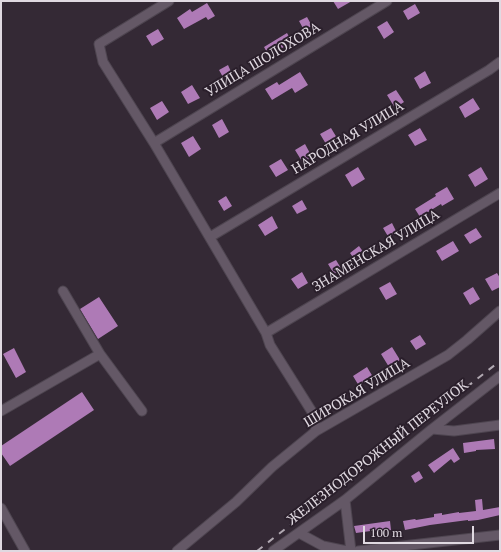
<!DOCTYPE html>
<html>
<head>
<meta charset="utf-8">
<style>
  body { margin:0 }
  #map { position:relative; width:501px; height:552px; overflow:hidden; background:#342935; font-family:"PT Serif",serif }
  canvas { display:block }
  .frame { position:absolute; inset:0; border:2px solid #e0d9e1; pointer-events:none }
  .scale { position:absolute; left:363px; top:526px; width:111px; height:18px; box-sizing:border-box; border:2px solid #e0d9e1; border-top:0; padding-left:5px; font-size:12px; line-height:14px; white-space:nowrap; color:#e0d9e1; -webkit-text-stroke:3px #2a1f2b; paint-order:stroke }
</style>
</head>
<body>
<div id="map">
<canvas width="501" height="552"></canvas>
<div class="frame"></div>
<div class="scale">100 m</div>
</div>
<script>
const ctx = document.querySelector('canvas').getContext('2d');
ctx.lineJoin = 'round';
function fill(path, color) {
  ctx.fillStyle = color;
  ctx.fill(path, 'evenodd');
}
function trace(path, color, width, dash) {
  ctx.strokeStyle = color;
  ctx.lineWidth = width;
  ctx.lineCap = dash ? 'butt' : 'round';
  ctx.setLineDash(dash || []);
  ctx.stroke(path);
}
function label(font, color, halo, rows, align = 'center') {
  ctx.font = font + ' "PT Serif",serif';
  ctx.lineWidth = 4;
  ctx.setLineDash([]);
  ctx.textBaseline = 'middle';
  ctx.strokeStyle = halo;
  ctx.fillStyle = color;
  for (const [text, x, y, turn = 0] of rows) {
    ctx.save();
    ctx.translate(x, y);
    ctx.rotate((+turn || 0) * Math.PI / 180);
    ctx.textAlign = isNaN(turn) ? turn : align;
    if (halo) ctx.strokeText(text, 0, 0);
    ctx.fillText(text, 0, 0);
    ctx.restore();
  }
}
fill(new Path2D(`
  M 333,1 L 352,1 L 338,9 Z
  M 207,3 L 215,16 L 208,20 L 206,17 L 184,29 L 177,18 L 190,9 L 192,12 Z
  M 415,4 L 420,13 L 408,20 L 403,11 Z
  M 307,17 L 312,26 L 304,30 L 299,21 Z
  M 387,21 L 394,32 L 384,39 L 377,27 Z
  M 158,29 L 164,39 L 152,46 L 146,36 Z
  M 287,33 L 292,42 L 269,56 L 264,47 Z
  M 228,65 L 232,74 L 224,79 L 219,70 Z
  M 425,71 L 431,83 L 420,89 L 414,78 Z
  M 300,72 L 308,85 L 295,93 L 292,88 L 272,100 L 265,89 L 277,82 L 279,85 Z
  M 192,85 L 200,98 L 188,104 L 181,92 Z
  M 396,90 L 404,102 L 395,108 L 387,95 Z
  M 473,98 L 480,109 L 465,118 L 459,107 Z
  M 162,101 L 169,112 L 157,120 L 150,108 Z
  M 222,119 L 229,132 L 219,138 L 212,125 Z
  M 331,128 L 337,138 L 326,144 L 320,134 Z
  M 420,128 L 427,140 L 415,146 L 408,135 Z
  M 193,136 L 201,149 L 189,157 L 181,143 Z
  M 305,144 L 312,157 L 303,163 L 295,150 Z
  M 281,159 L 288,170 L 276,177 L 269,166 Z
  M 358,167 L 365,179 L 352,187 L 345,175 Z
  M 481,167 L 488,179 L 475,187 L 468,175 Z
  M 447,187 L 454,199 L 442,206 L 441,204 L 420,217 L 415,209 L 436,196 L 435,194 Z
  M 226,196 L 232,206 L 224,211 L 218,201 Z
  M 302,200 L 307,209 L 297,214 L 292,206 Z
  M 272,216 L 278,228 L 265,236 L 258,225 Z
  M 392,223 L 397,233 L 389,238 L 383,228 Z
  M 476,228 L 482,237 L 470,244 L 464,235 Z
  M 453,241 L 459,251 L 442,261 L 436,251 Z
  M 359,246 L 364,253 L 355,260 L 350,253 Z
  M 336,260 L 342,270 L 334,274 L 328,264 Z
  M 302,272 L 308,283 L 298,289 L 291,279 Z
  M 497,273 L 500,278 L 500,287 L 492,291 L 485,279 Z
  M 390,282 L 397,294 L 386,300 L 379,288 Z
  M 473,287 L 480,299 L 470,305 L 463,293 Z
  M 99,297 L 118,326 L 98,339 L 80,309 Z
  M 420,335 L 426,344 L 416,350 L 410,341 Z
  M 392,347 L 400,360 L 389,367 L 381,354 Z
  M 14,348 L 26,372 L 16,378 L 3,354 Z
  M 367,367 L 373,377 L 359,386 L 353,376 Z
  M 82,392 L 94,410 L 10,466 L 1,453 L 1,446 Z
  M 494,439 L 495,449 L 476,450 L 476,451 L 464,453 L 463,443 Z
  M 453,448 L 460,459 L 454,463 L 451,459 L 434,473 L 428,465 Z
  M 419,471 L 423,478 L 415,483 L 411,476 Z
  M 482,499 L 483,510 L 500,507 L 500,515 L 478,520 L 468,521 L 468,520 L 430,525 L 405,530 L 403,521 L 415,519 L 416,520 L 434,517 L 434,514 L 442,513 L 442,515 L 459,512 L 459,513 L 476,511 L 475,500 Z
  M 390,521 L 391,530 L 379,532 L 378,530 L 356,533 L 354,526 Z`), '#ae7ab6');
const minor = new Path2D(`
  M 169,1 L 99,44 L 103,62 L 154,143 L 266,333 L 270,345 L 314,415 L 316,431
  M 154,143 L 387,1
  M 210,237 L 489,70 L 500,62
  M 63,291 L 100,354 L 142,411
  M 266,333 L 500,193
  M 1,411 L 100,354
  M 432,429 L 454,431 L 500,425
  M 345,500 L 351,551
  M 1,508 L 25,551
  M 299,533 L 323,546 L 347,551
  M 177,551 L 236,502 L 272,467 L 316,431 L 448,355 L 467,340 L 500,311
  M 273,551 L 345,500 L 432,429 L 500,376
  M 358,551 L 500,535`);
trace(minor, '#4e4550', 11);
trace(minor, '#645866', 9);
trace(new Path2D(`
  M 257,551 L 500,361`), '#b1a9b2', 2, [7, 7]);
label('14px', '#e0d9e1', '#2a1f2b', [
  ["УЛИЦА ШОЛОХОВА",263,60,-31],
  ["НАРОДНАЯ УЛИЦА",348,138,-31],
  ["ЗНАМЕНСКАЯ УЛИЦА",376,251,-31],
  ["ШИРОКАЯ УЛИЦА",357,393,-31],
  ["ЖЕЛЕЗНОДОРОЖНЫЙ ПЕРЕУЛОК",378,453,-38]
]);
</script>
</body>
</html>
